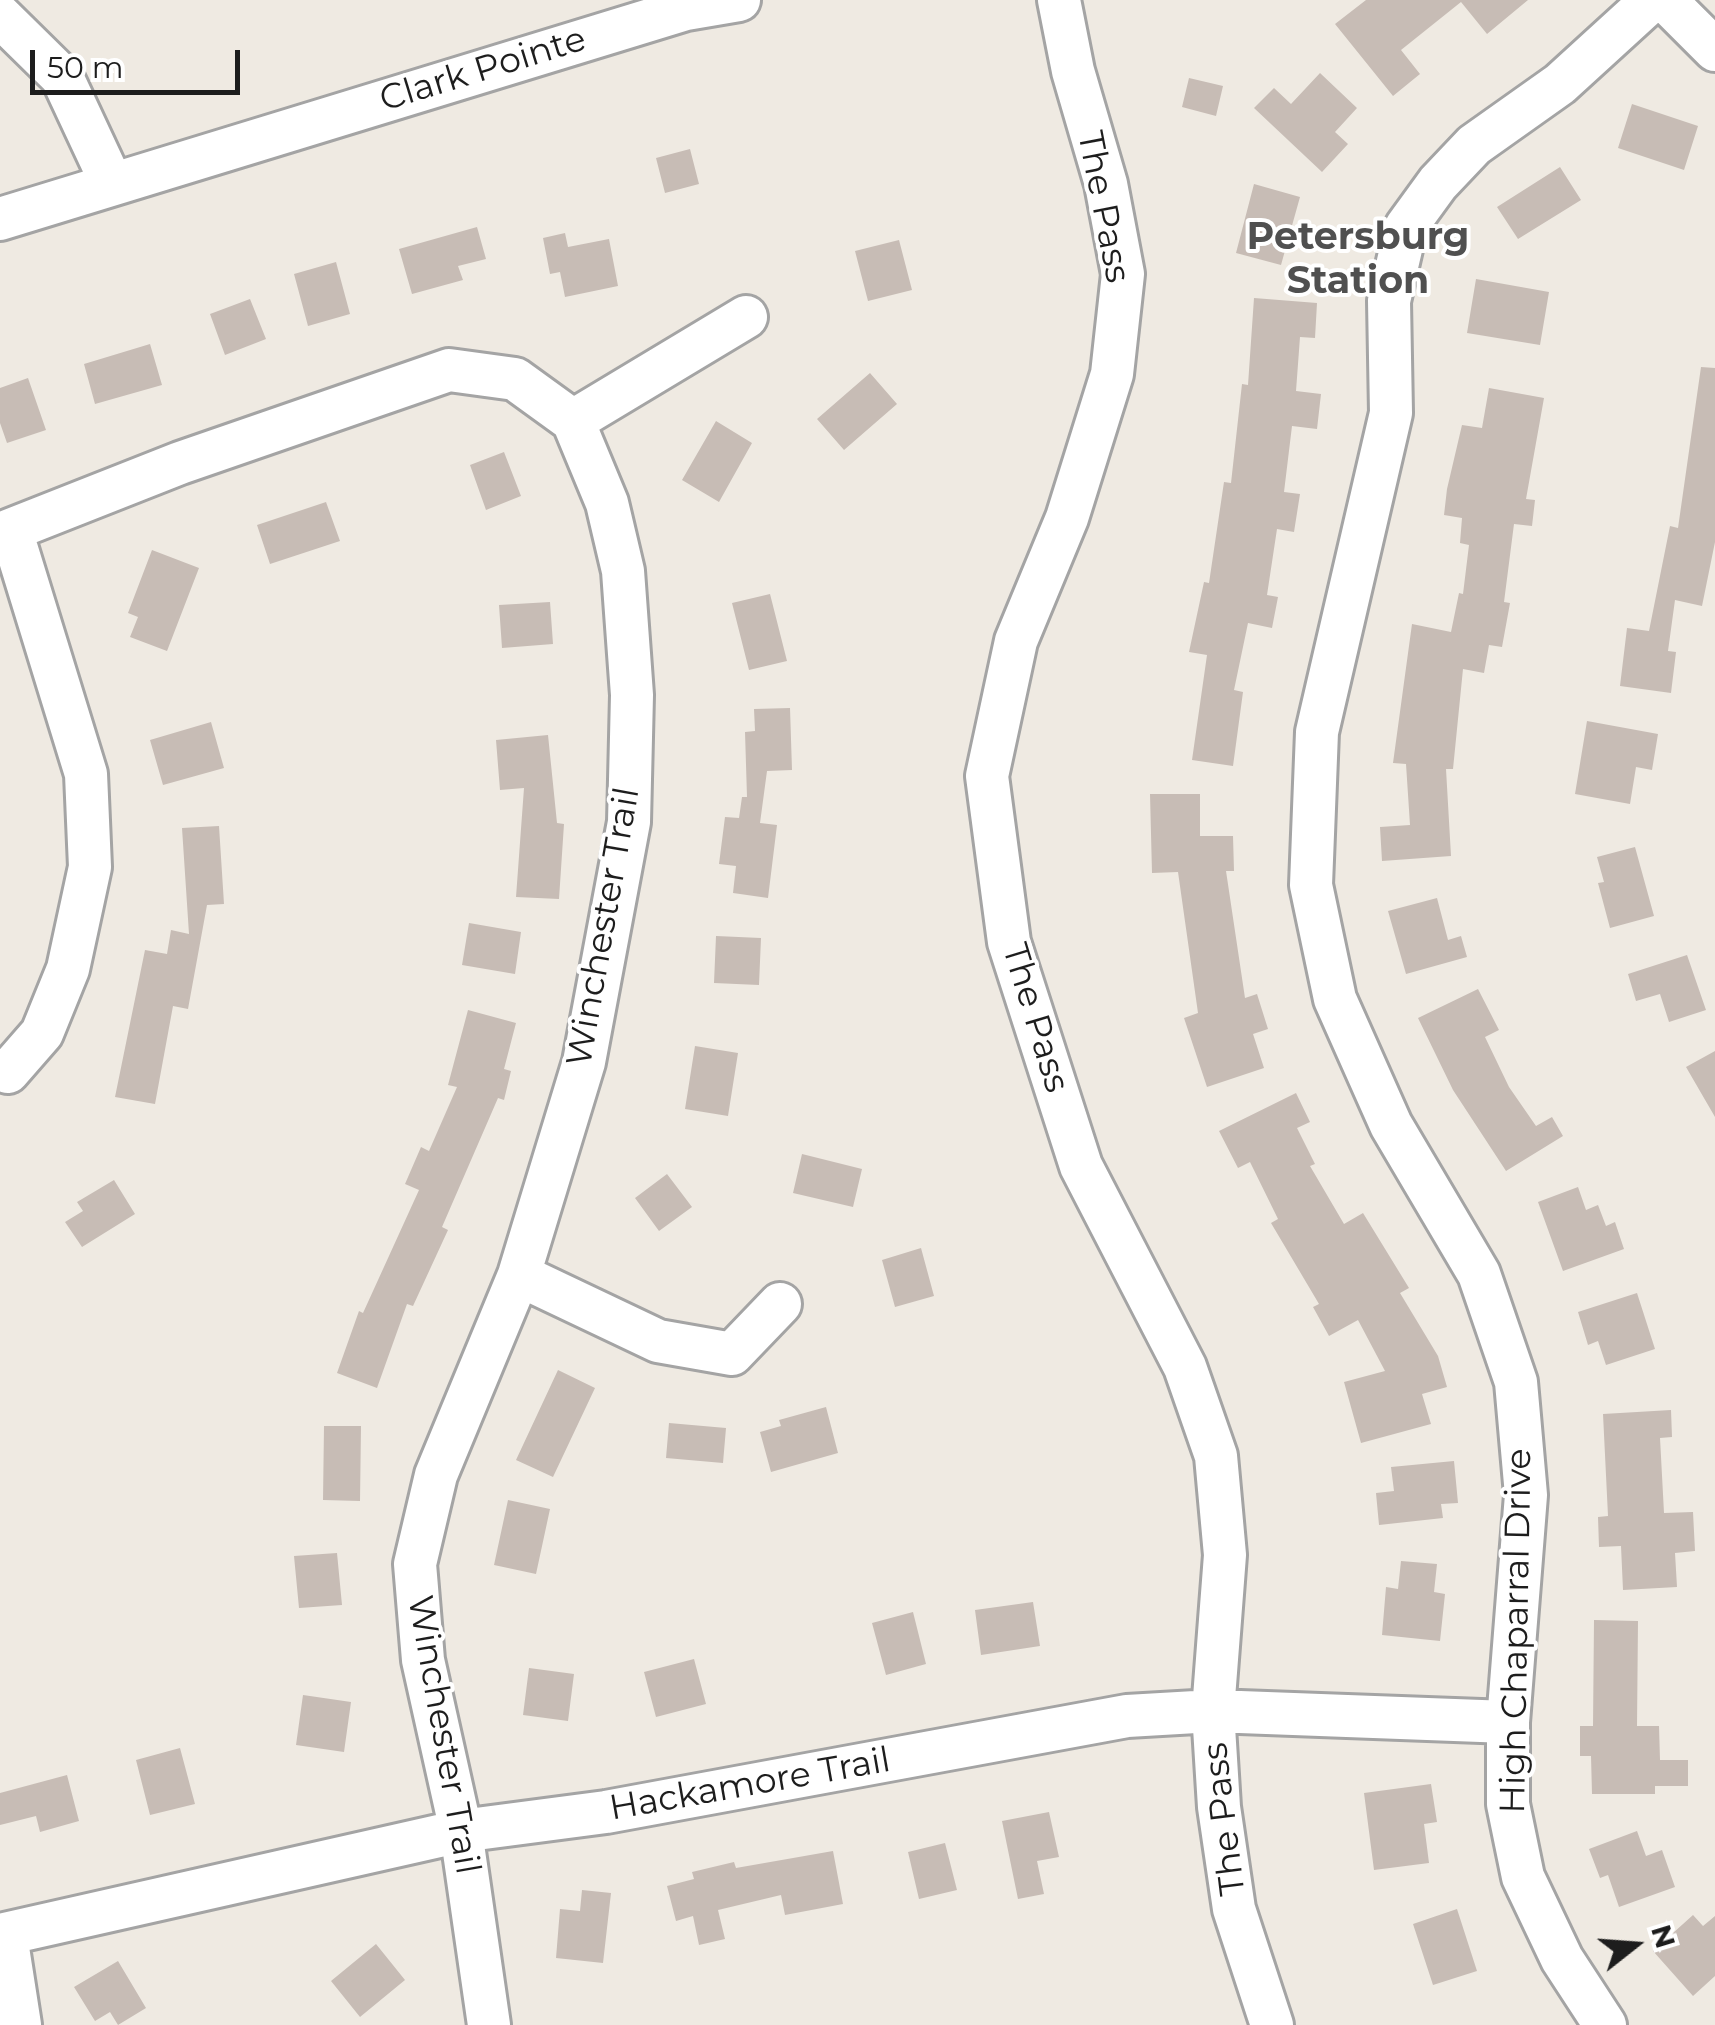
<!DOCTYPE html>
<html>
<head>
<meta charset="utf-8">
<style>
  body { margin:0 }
  #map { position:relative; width:1715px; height:2025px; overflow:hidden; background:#efeae2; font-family:Montserrat,sans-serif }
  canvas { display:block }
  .north { position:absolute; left:1585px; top:1895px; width:100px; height:100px; -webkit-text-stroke:8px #fff; paint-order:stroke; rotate:73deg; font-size:28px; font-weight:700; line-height:40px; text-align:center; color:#1d1d1d }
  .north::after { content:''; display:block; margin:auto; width:35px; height:45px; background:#1d1d1d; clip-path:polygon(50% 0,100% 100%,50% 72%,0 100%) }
  .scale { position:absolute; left:30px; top:50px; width:210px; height:45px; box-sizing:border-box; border:5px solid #1d1d1d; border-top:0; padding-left:12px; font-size:30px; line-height:35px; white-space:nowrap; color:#1d1d1d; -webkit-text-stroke:8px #fff; paint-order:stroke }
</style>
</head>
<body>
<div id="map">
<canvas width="1715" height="2025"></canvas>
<div class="north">N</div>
<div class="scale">50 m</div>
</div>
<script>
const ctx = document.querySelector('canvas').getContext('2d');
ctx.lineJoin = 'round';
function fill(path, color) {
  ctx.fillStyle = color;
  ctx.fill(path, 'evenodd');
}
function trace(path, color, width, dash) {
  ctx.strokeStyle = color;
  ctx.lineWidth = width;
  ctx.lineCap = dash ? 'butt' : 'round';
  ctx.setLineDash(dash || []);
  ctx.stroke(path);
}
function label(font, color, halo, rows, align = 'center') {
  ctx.font = font + ' Montserrat,sans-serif';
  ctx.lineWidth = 8;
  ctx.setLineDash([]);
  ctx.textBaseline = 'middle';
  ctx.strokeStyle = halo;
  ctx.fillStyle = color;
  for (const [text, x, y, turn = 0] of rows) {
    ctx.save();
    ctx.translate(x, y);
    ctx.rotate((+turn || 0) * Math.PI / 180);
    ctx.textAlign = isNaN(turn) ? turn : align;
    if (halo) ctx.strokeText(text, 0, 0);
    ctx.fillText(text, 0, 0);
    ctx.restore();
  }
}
fill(new Path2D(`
  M 1366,0 L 1528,0 L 1487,34 L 1461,2 L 1401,50 L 1420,74 L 1393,96 L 1335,24 Z
  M 1320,73 L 1357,108 L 1335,132 L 1348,144 L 1322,172 L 1254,108 L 1274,88 L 1291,104 Z
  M 1189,78 L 1223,86 L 1216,116 L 1182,107 Z
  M 1632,104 L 1698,126 L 1684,170 L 1618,148 Z
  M 690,149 L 699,184 L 665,193 L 656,158 Z
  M 1560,167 L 1581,200 L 1518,239 L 1497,207 Z
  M 1254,184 L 1300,197 L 1281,265 L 1236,253 Z
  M 477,227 L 486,259 L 458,266 L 463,280 L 412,294 L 399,249 Z
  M 565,233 L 568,247 L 609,239 L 618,286 L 565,297 L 560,272 L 550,274 L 543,238 Z
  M 899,240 L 912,290 L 868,301 L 855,251 Z
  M 336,262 L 350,314 L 308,326 L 294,274 Z
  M 1476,279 L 1549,292 L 1540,345 L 1467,333 Z
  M 1254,298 L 1317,303 L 1315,338 L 1300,337 L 1296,391 L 1321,394 L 1317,429 L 1292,426 L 1284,492 L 1300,494 L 1294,532 L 1277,529 L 1267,595 L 1278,597 L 1272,628 L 1248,623 L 1234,690 L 1243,692 L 1233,766 L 1192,760 L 1207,655 L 1189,652 L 1204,582 L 1209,583 L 1224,482 L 1231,483 L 1242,384 L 1248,385 Z
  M 250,299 L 266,339 L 225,355 L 210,314 Z
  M 150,344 L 162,385 L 95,404 L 84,364 Z
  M 1701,367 L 1715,368 L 1715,542 L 1702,606 L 1675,600 L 1668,651 L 1676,652 L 1671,693 L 1620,686 L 1627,628 L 1649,631 L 1670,526 L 1678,528 Z
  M 870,373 L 897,404 L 844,450 L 817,419 Z
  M 28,378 L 46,430 L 7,443 L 0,423 L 0,388 Z
  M 1489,388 L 1544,398 L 1526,499 L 1535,500 L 1532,526 L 1514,524 L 1504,602 L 1510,603 L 1502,647 L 1489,645 L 1484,673 L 1463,669 L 1453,769 L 1446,769 L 1451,856 L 1382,861 L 1380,827 L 1410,825 L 1406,764 L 1393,763 L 1412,624 L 1451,632 L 1459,593 L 1463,594 L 1469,545 L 1460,543 L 1462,518 L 1444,515 L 1447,489 L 1462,425 L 1482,428 Z
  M 716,421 L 752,443 L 719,502 L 682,480 Z
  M 504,452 L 521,496 L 486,510 L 470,465 Z
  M 326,502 L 340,541 L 270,564 L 257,525 Z
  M 152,550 L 199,568 L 167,651 L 130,637 L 138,617 L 128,613 Z
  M 770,594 L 787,661 L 749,670 L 732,603 Z
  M 550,602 L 553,644 L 502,648 L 499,605 Z
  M 790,708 L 792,770 L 767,771 L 760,823 L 777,825 L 768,898 L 733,893 L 736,866 L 719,864 L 725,817 L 739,818 L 742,797 L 747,797 L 745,732 L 755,731 L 754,709 Z
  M 1587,721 L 1658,734 L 1652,770 L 1636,767 L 1630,804 L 1575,794 Z
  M 211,722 L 224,768 L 163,785 L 150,740 Z
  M 548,735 L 557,823 L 564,824 L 559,899 L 516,897 L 524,788 L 500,790 L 496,740 Z
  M 1150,794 L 1200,794 L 1200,836 L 1233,836 L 1234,871 L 1226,871 L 1245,998 L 1257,994 L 1268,1029 L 1253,1034 L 1264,1068 L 1207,1087 L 1184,1018 L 1198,1013 L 1178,872 L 1152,873 Z
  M 219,826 L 224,904 L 207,905 L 188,1009 L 173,1006 L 155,1104 L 115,1097 L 145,950 L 167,954 L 171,930 L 189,934 L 182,828 Z
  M 1635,847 L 1654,916 L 1610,928 L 1598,883 L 1604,882 L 1597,857 Z
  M 1437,898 L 1448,940 L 1461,936 L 1467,957 L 1406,974 L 1388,911 Z
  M 469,923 L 521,932 L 515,974 L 462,965 Z
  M 716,936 L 761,938 L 759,985 L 714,983 Z
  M 1687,955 L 1706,1010 L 1669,1022 L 1660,994 L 1636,1001 L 1628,974 Z
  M 1478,989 L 1499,1030 L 1485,1037 L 1509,1087 L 1536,1126 L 1552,1117 L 1563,1136 L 1506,1171 L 1453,1090 L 1418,1018 Z
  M 468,1010 L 516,1023 L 504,1069 L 511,1071 L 504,1100 L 498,1098 L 442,1227 L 448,1230 L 413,1306 L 407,1304 L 377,1388 L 337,1373 L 359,1311 L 363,1313 L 419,1190 L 405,1184 L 421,1147 L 429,1151 L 457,1087 L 448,1085 Z
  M 695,1046 L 738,1053 L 728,1116 L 685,1109 Z
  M 1715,1051 L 1715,1117 L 1686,1067 Z
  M 1296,1093 L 1310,1122 L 1297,1128 L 1315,1164 L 1310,1166 L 1344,1224 L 1363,1213 L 1409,1288 L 1400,1293 L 1438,1356 L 1447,1387 L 1422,1394 L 1431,1424 L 1361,1443 L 1344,1382 L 1385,1371 L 1358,1320 L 1329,1336 L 1313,1307 L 1319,1304 L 1271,1223 L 1278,1219 L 1250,1162 L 1238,1168 L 1219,1131 Z
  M 802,1154 L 862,1169 L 853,1207 L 793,1193 Z
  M 667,1174 L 692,1207 L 659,1231 L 635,1198 Z
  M 114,1180 L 135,1214 L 82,1247 L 65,1222 L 83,1211 L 77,1202 Z
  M 1578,1187 L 1586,1210 L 1598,1205 L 1606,1226 L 1615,1222 L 1624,1249 L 1563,1271 L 1538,1202 Z
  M 921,1248 L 934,1296 L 895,1307 L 882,1260 Z
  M 1637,1293 L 1655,1349 L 1606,1365 L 1598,1341 L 1588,1345 L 1578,1312 Z
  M 558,1370 L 595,1388 L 553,1477 L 516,1460 Z
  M 826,1407 L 838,1453 L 771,1472 L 760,1432 L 781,1426 L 779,1420 Z
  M 1671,1410 L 1672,1437 L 1660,1438 L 1664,1513 L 1693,1512 L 1695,1551 L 1675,1553 L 1677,1587 L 1623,1590 L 1621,1546 L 1599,1547 L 1598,1517 L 1608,1516 L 1603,1414 Z
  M 669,1423 L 726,1428 L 723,1463 L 666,1458 Z
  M 324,1426 L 361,1426 L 360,1501 L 323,1500 Z
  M 1454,1461 L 1458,1503 L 1441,1504 L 1443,1518 L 1379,1525 L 1376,1493 L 1394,1491 L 1391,1467 Z
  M 508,1500 L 550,1509 L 536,1574 L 494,1565 Z
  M 337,1553 L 342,1605 L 299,1608 L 294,1556 Z
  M 1401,1561 L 1437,1564 L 1434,1592 L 1445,1594 L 1440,1641 L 1382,1635 L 1386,1587 L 1398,1589 Z
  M 1033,1602 L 1040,1646 L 981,1655 L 975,1610 Z
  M 913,1612 L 926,1664 L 886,1675 L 872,1623 Z
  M 1594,1620 L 1638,1621 L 1637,1726 L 1659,1726 L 1660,1760 L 1688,1760 L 1688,1786 L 1655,1786 L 1655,1794 L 1592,1794 L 1591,1756 L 1580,1756 L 1580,1726 L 1593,1726 Z
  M 694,1659 L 706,1704 L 656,1717 L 644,1672 Z
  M 529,1668 L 574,1674 L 568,1721 L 523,1715 Z
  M 303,1695 L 351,1702 L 344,1752 L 296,1745 Z
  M 180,1748 L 195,1804 L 150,1815 L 136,1760 Z
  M 67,1775 L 79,1821 L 40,1832 L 36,1816 L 0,1825 L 0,1793 Z
  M 1431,1784 L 1437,1822 L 1424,1824 L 1429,1863 L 1374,1870 L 1364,1793 Z
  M 1049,1812 L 1059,1857 L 1037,1861 L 1044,1894 L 1018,1899 L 1002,1821 Z
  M 1637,1831 L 1646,1856 L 1662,1850 L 1675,1887 L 1619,1907 L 1608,1875 L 1600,1878 L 1589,1849 Z
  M 945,1843 L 957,1890 L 919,1899 L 908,1852 Z
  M 833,1851 L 843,1904 L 785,1915 L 781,1895 L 718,1910 L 725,1939 L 699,1945 L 693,1916 L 676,1921 L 667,1886 L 694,1879 L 692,1872 L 734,1862 L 736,1868 Z
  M 582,1890 L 611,1893 L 603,1963 L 556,1958 L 560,1909 L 580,1911 Z
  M 1457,1909 L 1477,1971 L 1433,1985 L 1413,1924 Z
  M 1693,1915 L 1703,1926 L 1715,1916 L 1715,1976 L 1693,1996 L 1653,1951 Z
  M 376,1944 L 405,1980 L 360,2017 L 331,1981 Z
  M 118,1961 L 146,2008 L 118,2025 L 110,2012 L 95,2021 L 74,1987 Z`), '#c7bcb5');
const minor = new Path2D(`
  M 1059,0 L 1073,71 L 1106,184 L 1123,274 L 1112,374 L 1067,518 L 1016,641 L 987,776 L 1009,942 L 1081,1166 L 1185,1367 L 1216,1456 L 1225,1555 L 1213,1711 L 1219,1807 L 1234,1909 L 1272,2025
  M 1665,0 L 1715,50
  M 0,16 L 62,77 L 111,182
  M 0,219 L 686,9 L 739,0
  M 573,421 L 746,317
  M 0,534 L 180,463 L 449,370 L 515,379 L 573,421 L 607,503 L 623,571 L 632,695 L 629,822 L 584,1062 L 519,1275 L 436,1475 L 415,1564 L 423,1660 L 461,1831 L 489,2025
  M 8,1072 L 42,1033 L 68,969 L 90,867 L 86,774 L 11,530
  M 519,1275 L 658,1341 L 732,1354 L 780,1304
  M 0,1935 L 461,1831 L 606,1812 L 1127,1716 L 1213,1711 L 1508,1722
  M 6,1935 L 20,2025
  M 1605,2025 L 1562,1959 L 1523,1877 L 1508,1804 L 1508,1722 L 1526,1495 L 1516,1382 L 1479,1274 L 1391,1125 L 1335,999 L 1311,885 L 1317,732 L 1391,413 L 1389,301 L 1406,227 L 1438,183 L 1474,145 L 1560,84 L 1652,0`);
trace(minor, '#a4a4a4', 48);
trace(minor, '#fff', 42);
label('35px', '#1d1d1d', '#fff', [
  ["Clark Pointe",483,70,-17],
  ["The Pass",1103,207,79],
  ["Winchester Trail",604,927,-80],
  ["The Pass",1035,1018,73],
  ["High Chaparral Drive",1517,1631,-89],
  ["Winchester Trail",443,1735,80],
  ["Hackamore Trail",750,1785,-10],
  ["The Pass",1225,1819,-97]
]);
label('bold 38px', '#505050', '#fff', [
  ["Petersburg",1358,238],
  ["Station",1358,282]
]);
</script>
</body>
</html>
